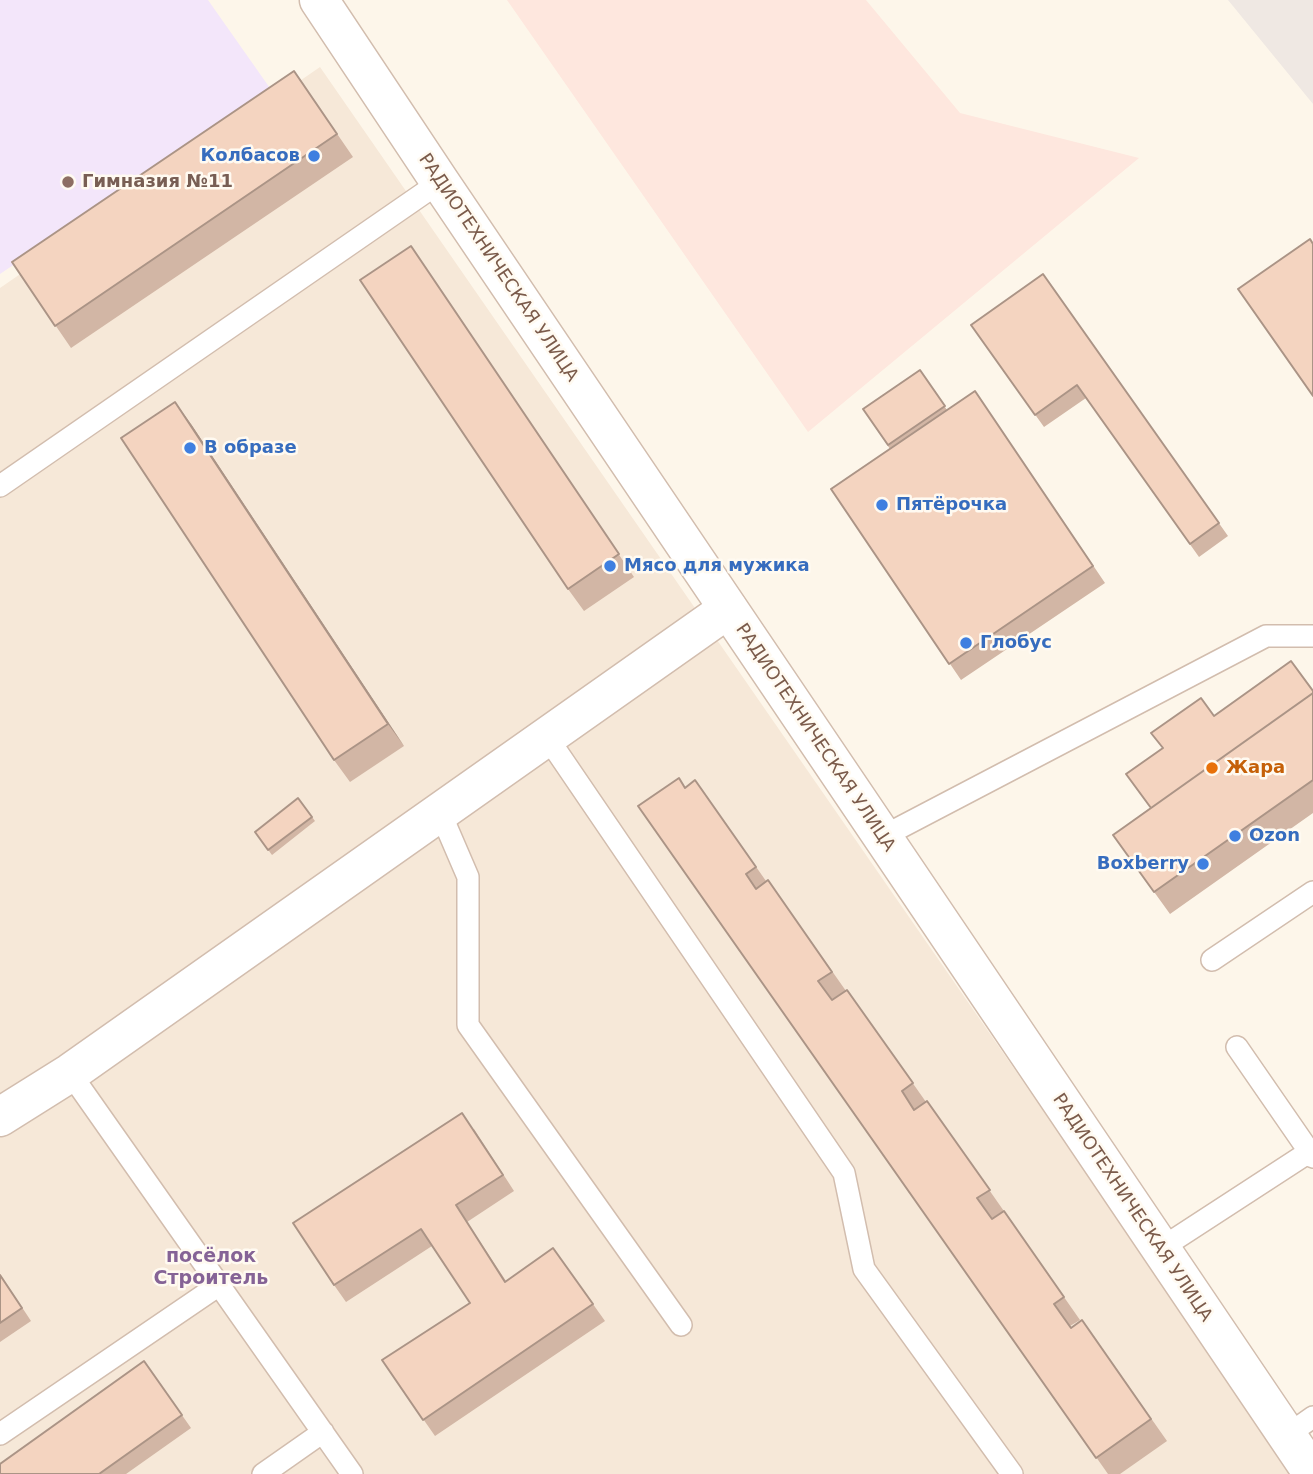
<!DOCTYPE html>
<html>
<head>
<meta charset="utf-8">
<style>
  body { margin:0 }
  canvas { display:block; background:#fdf6ea }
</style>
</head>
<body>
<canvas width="1313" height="1474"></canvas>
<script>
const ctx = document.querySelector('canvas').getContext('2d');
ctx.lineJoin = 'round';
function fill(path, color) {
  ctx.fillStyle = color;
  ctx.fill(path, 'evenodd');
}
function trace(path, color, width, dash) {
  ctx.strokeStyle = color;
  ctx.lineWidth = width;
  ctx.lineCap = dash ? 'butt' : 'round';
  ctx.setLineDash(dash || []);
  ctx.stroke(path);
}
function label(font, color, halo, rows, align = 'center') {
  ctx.font = font + ' "DejaVu Sans",sans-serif';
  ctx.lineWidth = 5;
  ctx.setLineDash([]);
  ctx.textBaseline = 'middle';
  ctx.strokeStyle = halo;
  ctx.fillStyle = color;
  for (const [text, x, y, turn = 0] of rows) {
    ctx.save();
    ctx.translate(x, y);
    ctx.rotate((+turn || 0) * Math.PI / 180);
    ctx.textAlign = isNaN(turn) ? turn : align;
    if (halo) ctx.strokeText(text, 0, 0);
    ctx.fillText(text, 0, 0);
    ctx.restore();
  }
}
fill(new Path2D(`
  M 320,67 L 1295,1474 L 0,1474 L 0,288 Z`), '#f6e8d8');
fill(new Path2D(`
  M 507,0 L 866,0 L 960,113 L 1139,158 L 808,432 Z`), '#fee7de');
fill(new Path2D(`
  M 1228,0 L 1313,0 L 1313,104 Z`), '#efe8e3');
fill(new Path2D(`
  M 0,0 L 208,0 L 272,91 L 0,274 Z`), '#f3e6fa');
const service = new Path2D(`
  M 0,486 L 440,182
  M 547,737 L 844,1173 L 864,1269 L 1012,1474
  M 440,812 L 468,877 L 468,1025 L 681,1325
  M 882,837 L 1266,636 L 1313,636
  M 1212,960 L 1313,892
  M 1237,1047 L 1313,1157
  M 70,1073 L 352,1474
  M 1160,1249 L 1309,1152
  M 0,1434 L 219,1285
  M 1286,1436 L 1313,1417
  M 263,1474 L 323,1432`);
const minor = new Path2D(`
  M 0,1117 L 70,1073 L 728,609`);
const tertiary = new Path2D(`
  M 319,0 L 440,182 L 1313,1474`);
trace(service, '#d2bdae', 24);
trace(minor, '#d2bdae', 41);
trace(tertiary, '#d2bdae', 41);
trace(service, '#fff', 21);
trace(minor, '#fff', 38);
trace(tertiary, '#fff', 38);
fill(new Path2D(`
  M 294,71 L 353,157 L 71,348 L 12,262 Z
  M 411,246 L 634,577 L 584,611 L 568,589 Z
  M 1043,274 L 1228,536 L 1199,557 L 1086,398 L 1044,427 L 971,325 Z
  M 920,370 L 947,410 L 975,391 L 1105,583 L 961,680 L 831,489 L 890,449 L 863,409 Z
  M 191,424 L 404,746 L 350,782 L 334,760 Z
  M 1313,691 L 1313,813 L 1170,914 L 1113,835 L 1150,808 L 1214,716 Z
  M 695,780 L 766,881 L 768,880 L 846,991 L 847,990 L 926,1102 L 927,1101 L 1080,1320 L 1070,1326 L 1071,1328 L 1082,1320 L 1167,1441 L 1120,1474 L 1108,1474 L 638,806 L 685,788 Z
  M 298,798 L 315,821 L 272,855 L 255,832 Z
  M 474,1129 L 514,1191 L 467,1222 L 506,1281 L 553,1248 L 605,1321 L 435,1436 L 382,1360 L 470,1303 L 432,1246 L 346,1302 L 334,1285 Z
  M 0,1274 L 31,1321 L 0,1342 Z
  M 144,1361 L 191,1428 L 126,1474 L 0,1474 Z`), '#d2b6a5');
fill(new Path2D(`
  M 175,402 L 191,424 L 404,746 L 388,724 Z`), '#ab9486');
const building = new Path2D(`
  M 294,71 L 337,134 L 55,326 L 12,262 Z
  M 1310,239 L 1313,244 L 1313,396 L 1238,289 Z
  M 411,246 L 619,554 L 568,589 L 360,280 Z
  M 1043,274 L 1219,523 L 1190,544 L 1077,385 L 1035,415 L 971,325 Z
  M 920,370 L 945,406 L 888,445 L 863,409 Z
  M 975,391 L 1093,566 L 949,664 L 831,489 Z
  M 175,402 L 388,724 L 334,760 L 121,438 Z
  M 1291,661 L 1313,691 L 1313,693 L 1151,808 L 1126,774 L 1163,748 L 1151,733 L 1201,698 L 1214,716 Z
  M 1313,693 L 1313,780 L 1154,892 L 1113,835 Z
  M 679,778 L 685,788 L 695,780 L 756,867 L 746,874 L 756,889 L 768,880 L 832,972 L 818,981 L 832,1000 L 847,990 L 913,1083 L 902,1091 L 914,1110 L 927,1101 L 990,1190 L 977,1198 L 992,1219 L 1004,1211 L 1064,1297 L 1054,1304 L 1071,1328 L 1082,1320 L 1151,1419 L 1096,1458 L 638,806 Z
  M 298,798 L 312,817 L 268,850 L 255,832 Z
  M 462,1113 L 503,1175 L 456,1205 L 505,1282 L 553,1248 L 593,1304 L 423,1420 L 382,1360 L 470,1303 L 421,1229 L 334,1285 L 293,1223 Z
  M 0,1275 L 22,1308 L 0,1323 Z
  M 144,1361 L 182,1415 L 99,1474 L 0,1474 L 0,1464 Z`);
fill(building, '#f4d4c0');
trace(building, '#ab9486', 2);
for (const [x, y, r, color] of [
  [314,156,7,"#3f7fe0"],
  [68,182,7,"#8d6e63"],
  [190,448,7,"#3f7fe0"],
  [882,505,7,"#3f7fe0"],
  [610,566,7,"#3f7fe0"],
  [966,643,7,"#3f7fe0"],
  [1212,768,7,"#e8710a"],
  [1235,836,7,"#3f7fe0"],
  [1203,864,7,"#3f7fe0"]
]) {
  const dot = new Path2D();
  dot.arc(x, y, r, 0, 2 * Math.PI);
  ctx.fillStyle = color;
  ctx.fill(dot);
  trace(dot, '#fffaf1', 2.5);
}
label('bold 18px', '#366cbe', '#fffaf1', [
  ["Колбасов",300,156,"right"],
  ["В образе",204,448],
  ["Пятёрочка",896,505],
  ["Мясо для мужика",624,566],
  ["Глобус",980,643],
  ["Ozon",1249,836],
  ["Boxberry",1189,864,"right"]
], 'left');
label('bold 18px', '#785e54', '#fffaf1', [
  ["Гимназия №11",82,182]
], 'left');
label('18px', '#7b5b4b', '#fffaf1', [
  ["РАДИОТЕХНИЧЕСКАЯ УЛИЦА",498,268,56],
  ["РАДИОТЕХНИЧЕСКАЯ УЛИЦА",815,738,56],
  ["РАДИОТЕХНИЧЕСКАЯ УЛИЦА",1132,1208,56]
]);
label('bold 18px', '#c56008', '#fffaf1', [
  ["Жара",1226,768]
], 'left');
label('bold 19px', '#856396', '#fffaf1', [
  ["посёлок",211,1257],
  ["Строитель",211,1279]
]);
</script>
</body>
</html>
